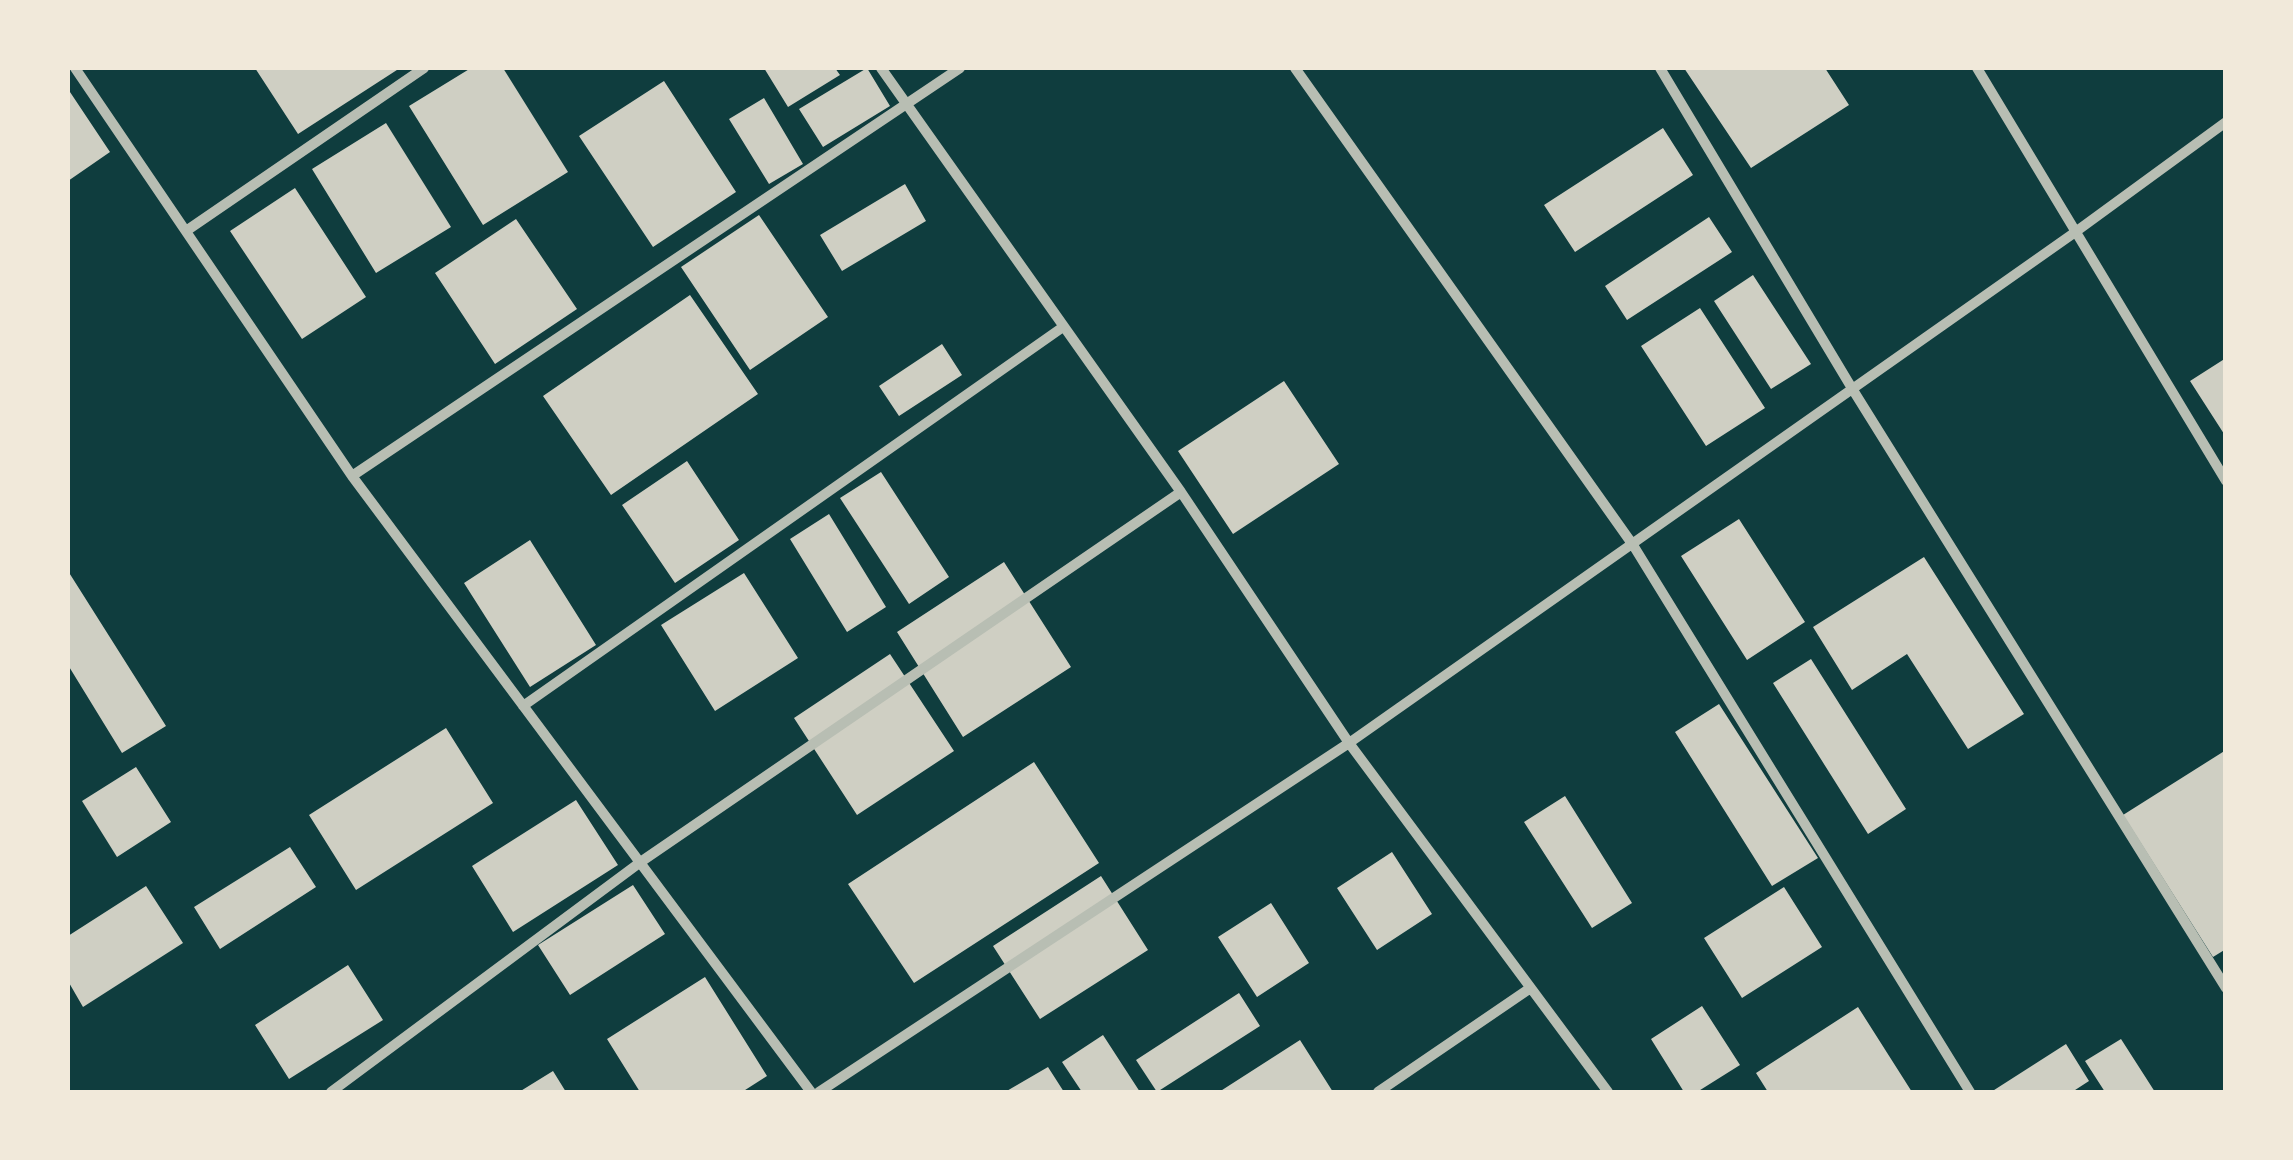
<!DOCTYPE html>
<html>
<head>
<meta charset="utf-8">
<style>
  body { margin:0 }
  #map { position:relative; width:2293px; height:1160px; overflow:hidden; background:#0f3d3e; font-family:Karla,sans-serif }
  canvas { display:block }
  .frame { position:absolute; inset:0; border:70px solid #f1e9da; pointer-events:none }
</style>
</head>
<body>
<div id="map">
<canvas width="2293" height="1160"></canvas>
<div class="frame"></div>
</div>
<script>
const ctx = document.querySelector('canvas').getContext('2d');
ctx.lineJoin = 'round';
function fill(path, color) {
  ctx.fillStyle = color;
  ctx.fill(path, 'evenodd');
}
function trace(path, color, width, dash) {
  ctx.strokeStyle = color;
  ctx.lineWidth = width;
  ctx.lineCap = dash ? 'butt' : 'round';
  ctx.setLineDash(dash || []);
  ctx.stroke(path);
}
fill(new Path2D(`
  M 255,68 L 400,68 L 298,134 Z
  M 471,68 L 503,68 L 568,172 L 483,225 L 409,106 Z
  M 764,68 L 835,68 L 840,75 L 788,107 Z
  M 867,68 L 890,106 L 823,147 L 799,109 Z
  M 1684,68 L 1825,68 L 1849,105 L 1751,168 Z
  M 664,81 L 736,192 L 653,247 L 579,136 Z
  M 68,89 L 110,152 L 68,181 Z
  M 764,98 L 803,164 L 769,184 L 729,119 Z
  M 386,123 L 451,227 L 376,273 L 312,169 Z
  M 1663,128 L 1693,175 L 1575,252 L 1544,205 Z
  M 905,184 L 926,221 L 842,271 L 820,235 Z
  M 295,188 L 366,297 L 302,339 L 230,231 Z
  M 759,215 L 828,317 L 750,370 L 681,267 Z
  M 1709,217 L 1732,252 L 1627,320 L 1605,286 Z
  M 516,219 L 577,309 L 495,364 L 435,273 Z
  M 1753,275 L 1811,364 L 1771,389 L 1714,301 Z
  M 690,295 L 758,394 L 611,495 L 543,396 Z
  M 1700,308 L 1765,408 L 1706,446 L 1641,346 Z
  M 942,344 L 962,375 L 899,416 L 879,386 Z
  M 2226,358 L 2226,437 L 2190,381 Z
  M 1284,381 L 1339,464 L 1233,534 L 1178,451 Z
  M 687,461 L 739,540 L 675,583 L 622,505 Z
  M 881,472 L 949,577 L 909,604 L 840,498 Z
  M 829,514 L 886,607 L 847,632 L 790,539 Z
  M 1739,519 L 1805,622 L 1747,660 L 1681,556 Z
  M 530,540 L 596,645 L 530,687 L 464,583 Z
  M 1924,557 L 2024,714 L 1968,749 L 1907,654 L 1852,690 L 1813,627 Z
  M 1004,562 L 1071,667 L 963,737 L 897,632 Z
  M 68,571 L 166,726 L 122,753 L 68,665 Z
  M 744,573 L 798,658 L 715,711 L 661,625 Z
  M 890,654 L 954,751 L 857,815 L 794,718 Z
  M 1811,659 L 1906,809 L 1868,834 L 1773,683 Z
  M 1719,704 L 1818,858 L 1772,886 L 1675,732 Z
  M 446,728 L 493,803 L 356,890 L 309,815 Z
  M 2226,750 L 2226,949 L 2213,957 L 2123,815 Z
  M 1034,762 L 1099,863 L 914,983 L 848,884 Z
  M 136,767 L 171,822 L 117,857 L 82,801 Z
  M 1565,796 L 1632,903 L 1592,928 L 1524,822 Z
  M 576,800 L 618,865 L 513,932 L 472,866 Z
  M 290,847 L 316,887 L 220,949 L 194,907 Z
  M 1392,852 L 1432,914 L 1377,950 L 1337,888 Z
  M 1101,876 L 1148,950 L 1040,1019 L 993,946 Z
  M 633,885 L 665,934 L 570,995 L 538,945 Z
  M 146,886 L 183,943 L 83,1007 L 68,981 L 68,936 Z
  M 1784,887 L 1822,947 L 1742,998 L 1704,938 Z
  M 1271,903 L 1309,963 L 1257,997 L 1218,937 Z
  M 348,965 L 383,1020 L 289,1079 L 255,1025 Z
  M 705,977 L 767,1076 L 742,1092 L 640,1092 L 607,1039 Z
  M 1239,993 L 1260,1026 L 1157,1092 L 1136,1060 Z
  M 1702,1006 L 1740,1065 L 1697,1092 L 1684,1092 L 1651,1039 Z
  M 1858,1007 L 1912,1092 L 1768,1092 L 1756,1073 Z
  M 1103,1035 L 1140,1092 L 1082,1092 L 1062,1062 Z
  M 2121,1039 L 2155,1092 L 2105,1092 L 2085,1061 Z
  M 1300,1040 L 1333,1092 L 1219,1092 Z
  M 2066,1044 L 2089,1081 L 2072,1092 L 1991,1092 Z
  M 1048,1067 L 1064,1092 L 1005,1092 Z
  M 553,1071 L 566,1092 L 519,1092 Z`), '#cfcfc3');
trace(new Path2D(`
  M 75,68 L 352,476 L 811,1092
  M 881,68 L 1181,492 L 1349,743 L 1608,1092
  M 1295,68 L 1633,545 L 1970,1092
  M 1660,68 L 1853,390 L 2226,988
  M 1977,68 L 2226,481
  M 186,231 L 424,68
  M 352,476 L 960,68
  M 523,706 L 1063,327
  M 331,1092 L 642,861 L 1181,492
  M 819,1092 L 1349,743 L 2074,233 L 2226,122
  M 1378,1092 L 1529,989`), '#b8beb3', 10);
</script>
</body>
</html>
